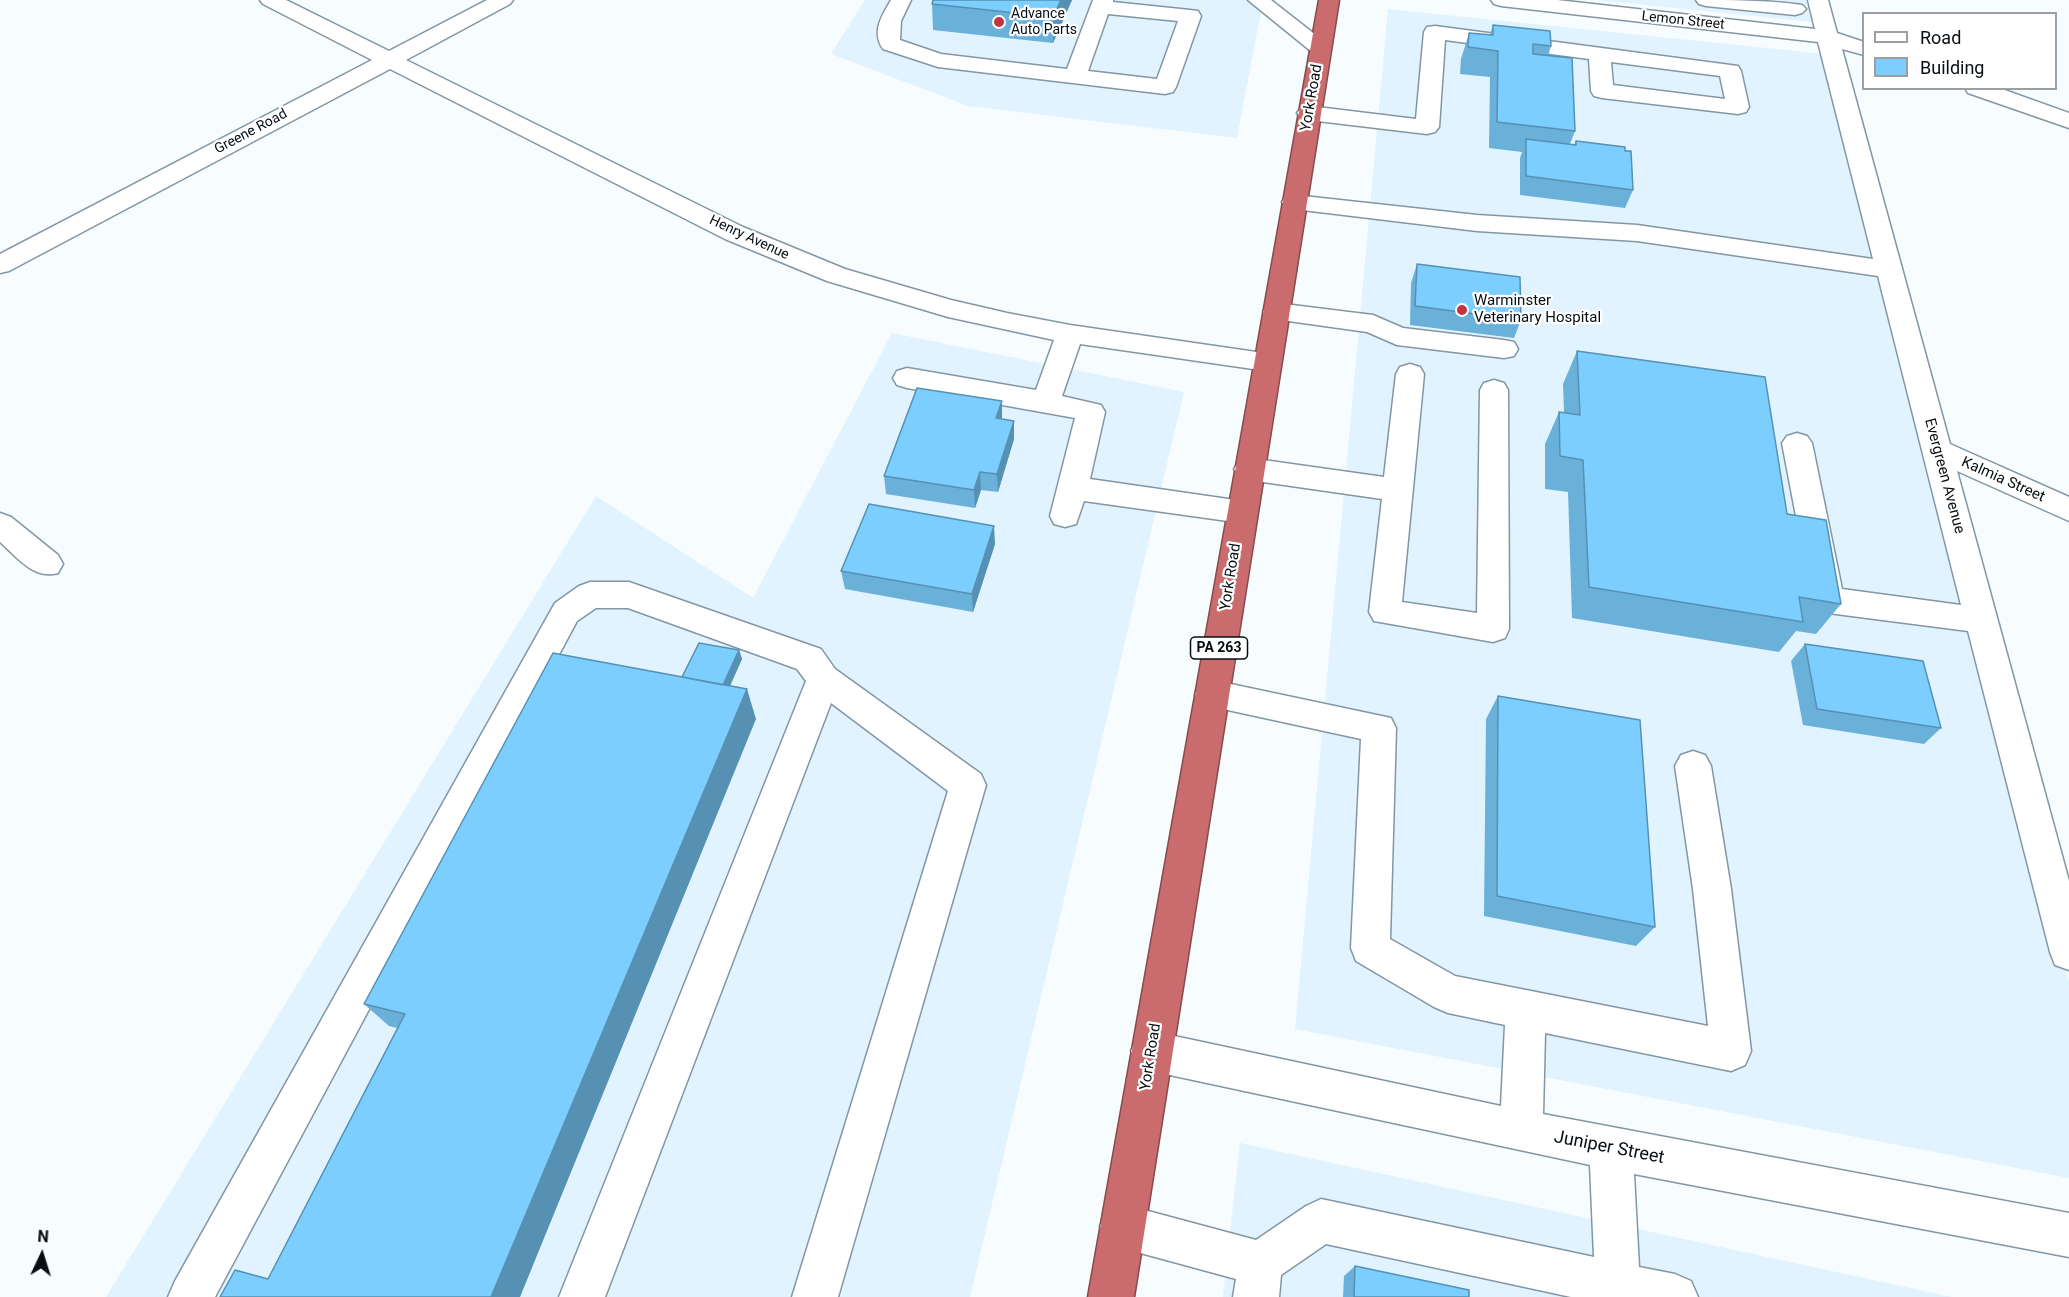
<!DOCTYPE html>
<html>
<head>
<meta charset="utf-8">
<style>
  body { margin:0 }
  #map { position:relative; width:2069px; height:1297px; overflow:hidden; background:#f7fcfe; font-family:Roboto,sans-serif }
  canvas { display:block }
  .legend { position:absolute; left:1862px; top:12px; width:195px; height:78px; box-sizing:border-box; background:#fff; border:2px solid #9c9fa0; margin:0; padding:8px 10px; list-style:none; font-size:18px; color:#070e12 }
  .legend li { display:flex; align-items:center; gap:12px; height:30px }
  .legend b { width:30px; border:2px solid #9c9fa0 }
  .north { position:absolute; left:12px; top:1225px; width:60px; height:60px; -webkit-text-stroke:4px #fff; paint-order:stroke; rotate:4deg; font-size:16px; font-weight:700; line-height:24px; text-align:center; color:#070e12 }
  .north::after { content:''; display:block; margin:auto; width:21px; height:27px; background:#070e12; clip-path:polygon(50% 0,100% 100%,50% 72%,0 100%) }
</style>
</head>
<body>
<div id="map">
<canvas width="2069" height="1297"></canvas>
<ul class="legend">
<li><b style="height:8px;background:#fff"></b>Road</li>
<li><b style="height:16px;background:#7bcefe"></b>Building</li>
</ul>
<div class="north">N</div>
</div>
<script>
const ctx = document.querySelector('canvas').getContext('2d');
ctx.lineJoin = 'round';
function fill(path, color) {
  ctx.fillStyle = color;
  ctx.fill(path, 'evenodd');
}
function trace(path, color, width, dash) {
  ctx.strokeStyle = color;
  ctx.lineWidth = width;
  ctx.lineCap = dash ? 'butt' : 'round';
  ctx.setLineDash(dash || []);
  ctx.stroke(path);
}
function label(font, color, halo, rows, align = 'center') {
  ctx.font = font + ' Roboto,sans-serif';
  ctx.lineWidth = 4.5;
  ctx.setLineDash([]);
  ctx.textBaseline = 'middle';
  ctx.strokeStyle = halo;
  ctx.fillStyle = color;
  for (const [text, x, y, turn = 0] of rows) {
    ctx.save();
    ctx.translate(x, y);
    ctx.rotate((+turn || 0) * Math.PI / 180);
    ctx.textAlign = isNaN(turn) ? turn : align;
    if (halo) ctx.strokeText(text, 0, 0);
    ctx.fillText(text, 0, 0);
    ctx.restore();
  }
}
fill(new Path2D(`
  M 865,0 L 1263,0 L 1237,138 L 968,106 L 831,54 Z
  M 1596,0 L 1814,0 L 1821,23 Z
  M 1388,9 L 1825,54 L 2069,981 L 2069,1178 L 1295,1029 Z
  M 892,333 L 1184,392 L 970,1297 L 106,1297 L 596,496 L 753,598 Z
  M 1240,1143 L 1952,1297 L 1223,1297 Z`), '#e1f3fe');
const minor = new Path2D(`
  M 260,0 L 286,0 L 389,51 L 487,0 L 513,0 L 510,4 L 406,60 L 743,227 L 845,269 L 951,300 L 1007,313 L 1070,325 L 1277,355 L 1281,362 L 1277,369 L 1267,371 L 1080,344 L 1062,396 L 1101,405 L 1105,412 L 1090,479 L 1242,501 L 1253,504 L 1257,512 L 1253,520 L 1242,523 L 1084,501 L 1076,524 L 1065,527 L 1054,524 L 1050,516 L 1075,418 L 907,388 L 897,385 L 893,378 L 897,371 L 907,368 L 1036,390 L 1054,340 L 948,317 L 827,281 L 725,239 L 390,69 L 9,271 L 0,273 L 0,254 L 372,60 L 263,4 Z
  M 891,0 L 911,0 L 901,21 L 900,40 L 941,54 L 1067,69 L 1093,0 L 1113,0 L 1113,2 L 1190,10 L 1198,11 L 1201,16 L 1176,87 L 1173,92 L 1165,94 L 938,67 L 883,49 C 871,31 882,16 891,0 ZM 1108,14 L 1178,21 L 1157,79 L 1088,71 Z
  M 1248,0 L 1271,0 L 1331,47 L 1328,52 L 1320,54 L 1312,52 Z
  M 1491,0 L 1557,0 L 1815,29 L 1808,0 L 1828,0 L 1837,33 L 1864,42 L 1864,55 L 1842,49 L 1950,444 L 2069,497 L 2069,521 L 1957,471 L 2069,881 L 2069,970 L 2055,965 L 2050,952 L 1968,631 L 1828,613 L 1817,609 L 1812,600 L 1782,443 L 1787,436 L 1797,433 L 1807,436 L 1812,443 L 1842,589 L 1961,605 L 1878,276 L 1637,241 L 1477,231 L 1294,209 L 1285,207 L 1282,202 L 1285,197 L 1294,195 L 1477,215 L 1637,225 L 1873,259 L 1818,42 L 1501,6 L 1494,4 Z
  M 1696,0 C 1730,0 1768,0 1802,5 L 1806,9 L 1802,13 L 1795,15 L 1706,6 L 1699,4 Z
  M 1435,26 L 1738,66 L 1741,71 L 1749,107 L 1746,112 L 1738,114 L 1602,98 L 1594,96 L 1591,91 L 1589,59 L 1445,40 L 1439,127 L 1435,132 L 1427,134 L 1309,120 L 1301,118 L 1297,113 L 1301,108 L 1309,106 L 1416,119 L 1424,32 L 1427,27 ZM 1611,62 L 1720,76 L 1725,99 L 1613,85 Z
  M 1965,88 L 1999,88 L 2069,113 L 2069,128 L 1968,93 Z
  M 1276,303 L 1373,315 L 1403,328 L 1504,340 L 1514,342 L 1518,349 L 1514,356 L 1504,358 L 1397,345 L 1367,332 L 1267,318 L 1263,312 L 1267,306 Z
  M 1410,364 L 1420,367 L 1424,374 L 1402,602 L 1477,613 L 1480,390 L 1484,383 L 1494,380 L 1504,383 L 1508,390 L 1509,629 L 1505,638 L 1493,642 L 1374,621 L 1369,612 L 1382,499 L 1249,480 L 1239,477 L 1234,469 L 1239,461 L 1249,458 L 1384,477 L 1396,374 L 1400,367 Z
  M 0,513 L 11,517 L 58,555 L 63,564 L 58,573 C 34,580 17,557 0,542 Z
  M 590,582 L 629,582 L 821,649 L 835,669 L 981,774 L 986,785 L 838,1297 L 792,1297 L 948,791 L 831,703 L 605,1297 L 559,1297 L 806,681 L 797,669 L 628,608 L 596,608 L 577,621 L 215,1297 L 168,1297 L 175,1281 L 555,603 L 579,586 Z
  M 1212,680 L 1391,718 L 1396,728 L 1390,939 L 1455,976 L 1708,1026 L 1693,889 L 1675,766 L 1681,755 L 1693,751 L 1705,755 L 1711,766 L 1731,889 L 1751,1051 L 1745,1065 L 1731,1071 L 1545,1033 L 1543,1114 L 2069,1213 L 2069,1257 L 1634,1174 L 1639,1267 L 1675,1274 L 1691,1281 L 1698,1297 L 1571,1297 L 1326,1244 L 1281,1275 L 1279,1297 L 1233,1297 L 1236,1279 L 1122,1248 L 1107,1241 L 1100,1226 L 1107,1211 L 1122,1204 L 1256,1240 L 1306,1206 L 1321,1199 L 1594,1257 L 1590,1165 L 1151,1071 L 1137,1065 L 1131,1051 L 1137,1037 L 1151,1031 L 1501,1106 L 1505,1025 L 1448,1013 L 1434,1007 L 1356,961 L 1351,948 L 1361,739 L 1200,704 L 1195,694 L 1200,684 Z`);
const highway = new Path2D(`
  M 1319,0 L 1339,0 L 1134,1297 L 1088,1297 Z`);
trace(minor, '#8296a3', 3);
trace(highway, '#864b4d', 3);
fill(minor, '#fff');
fill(highway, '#ca6c6d');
fill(new Path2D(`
  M 1072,0 L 1053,43 L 933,30 L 932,4 Z
  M 1493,25 L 1551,46 L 1548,56 L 1575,131 L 1570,144 L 1574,145 L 1576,141 L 1633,190 L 1625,208 L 1520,195 L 1520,158 L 1522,152 L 1489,148 L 1490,77 L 1460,74 L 1461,59 L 1469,33 L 1490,35 Z
  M 1417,264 L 1521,320 L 1514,338 L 1410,325 L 1411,283 Z
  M 1577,351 L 1787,514 L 1841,604 L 1816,634 L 1796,631 L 1779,652 L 1572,618 L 1568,492 L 1545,489 L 1545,444 L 1559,412 L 1564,412 L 1563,384 Z
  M 1002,401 L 1002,419 L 1014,421 L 1014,439 L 998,492 L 981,490 L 975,508 L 886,494 L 884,476 Z
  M 995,544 L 973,612 L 845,589 L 841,571 Z
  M 1805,644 L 1941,728 L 1924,744 L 1803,725 L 1791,661 Z
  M 739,650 L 742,659 L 730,686 L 756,719 L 268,1279 L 397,1028 L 389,1026 L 364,1004 L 682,677 Z
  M 1498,696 L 1655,927 L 1636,946 L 1484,916 L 1486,719 Z
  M 1355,1266 L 1469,1297 L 1343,1297 L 1344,1276 Z`), '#6ab1da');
fill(new Path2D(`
  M 1061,0 L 1072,0 L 1053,43 L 1053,17 Z
  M 1002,401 L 1002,419 L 996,418 Z
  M 1014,421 L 1014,439 L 998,492 L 997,474 Z
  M 980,472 L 981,490 L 975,508 L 974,490 Z
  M 994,526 L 995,544 L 973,612 L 972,594 Z
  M 739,650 L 742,659 L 718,712 L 715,703 Z
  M 747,689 L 756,719 L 520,1297 L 491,1297 Z`), '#5690b2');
const building = new Path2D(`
  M 933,0 L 1061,0 L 1053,17 L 932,4 Z
  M 1493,25 L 1550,31 L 1551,46 L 1533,44 L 1533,54 L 1572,58 L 1575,131 L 1497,122 L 1498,51 L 1468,47 L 1469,33 L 1493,35 Z
  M 1526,139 L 1576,145 L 1576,141 L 1625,147 L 1625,151 L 1631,151 L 1633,190 L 1526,176 Z
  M 1417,264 L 1520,277 L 1521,320 L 1415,306 Z
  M 1577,351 L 1765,377 L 1787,514 L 1826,520 L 1841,604 L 1799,597 L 1803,622 L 1589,587 L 1583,460 L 1560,456 L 1559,412 L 1580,415 Z
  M 917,388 L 1002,401 L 996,418 L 1014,421 L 997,474 L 980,472 L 974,490 L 884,476 Z
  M 869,504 L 994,526 L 972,594 L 841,571 Z
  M 699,643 L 739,650 L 723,685 L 682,677 Z
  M 1805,644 L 1923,661 L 1941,728 L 1817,709 Z
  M 553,653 L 747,689 L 491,1297 L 220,1297 L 235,1270 L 268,1279 L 405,1014 L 364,1004 Z
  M 1498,696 L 1640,720 L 1655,927 L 1497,896 Z
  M 1355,1266 L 1469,1290 L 1469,1297 L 1354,1297 Z`);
fill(building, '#7bcefe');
trace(building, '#5690b2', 1.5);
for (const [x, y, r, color] of [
  [999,22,6,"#c33340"],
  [1462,310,6,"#c33340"]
]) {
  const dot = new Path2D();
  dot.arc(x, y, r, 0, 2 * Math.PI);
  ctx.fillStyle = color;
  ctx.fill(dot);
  trace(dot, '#fff', 2);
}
label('14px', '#070e12', '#fff', [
  ["Advance",1011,14],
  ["Auto Parts",1011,30]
], 'left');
label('14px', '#070e12', '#fff', [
  ["Lemon Street",1683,21,6],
  ["Greene Road",251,132,-28],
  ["Henry Avenue",749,238,25]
]);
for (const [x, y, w] of [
  [1219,648,57]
]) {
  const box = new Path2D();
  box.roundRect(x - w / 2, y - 11, w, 22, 4.5);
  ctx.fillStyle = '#fff';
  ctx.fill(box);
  trace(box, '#070e12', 1.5);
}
label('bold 14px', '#070e12', null, [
  ["PA 263",1219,648]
]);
label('15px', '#070e12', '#fff', [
  ["York Road",1312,98,-80],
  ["Evergreen Avenue",1944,476,75],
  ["Kalmia Street",2003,480,24],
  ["York Road",1231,577,-81],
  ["York Road",1151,1057,-81]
]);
label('15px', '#070e12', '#fff', [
  ["Warminster",1474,301],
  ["Veterinary Hospital",1474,318]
], 'left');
label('18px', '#070e12', '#fff', [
  ["Juniper Street",1609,1148,11]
]);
</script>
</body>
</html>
